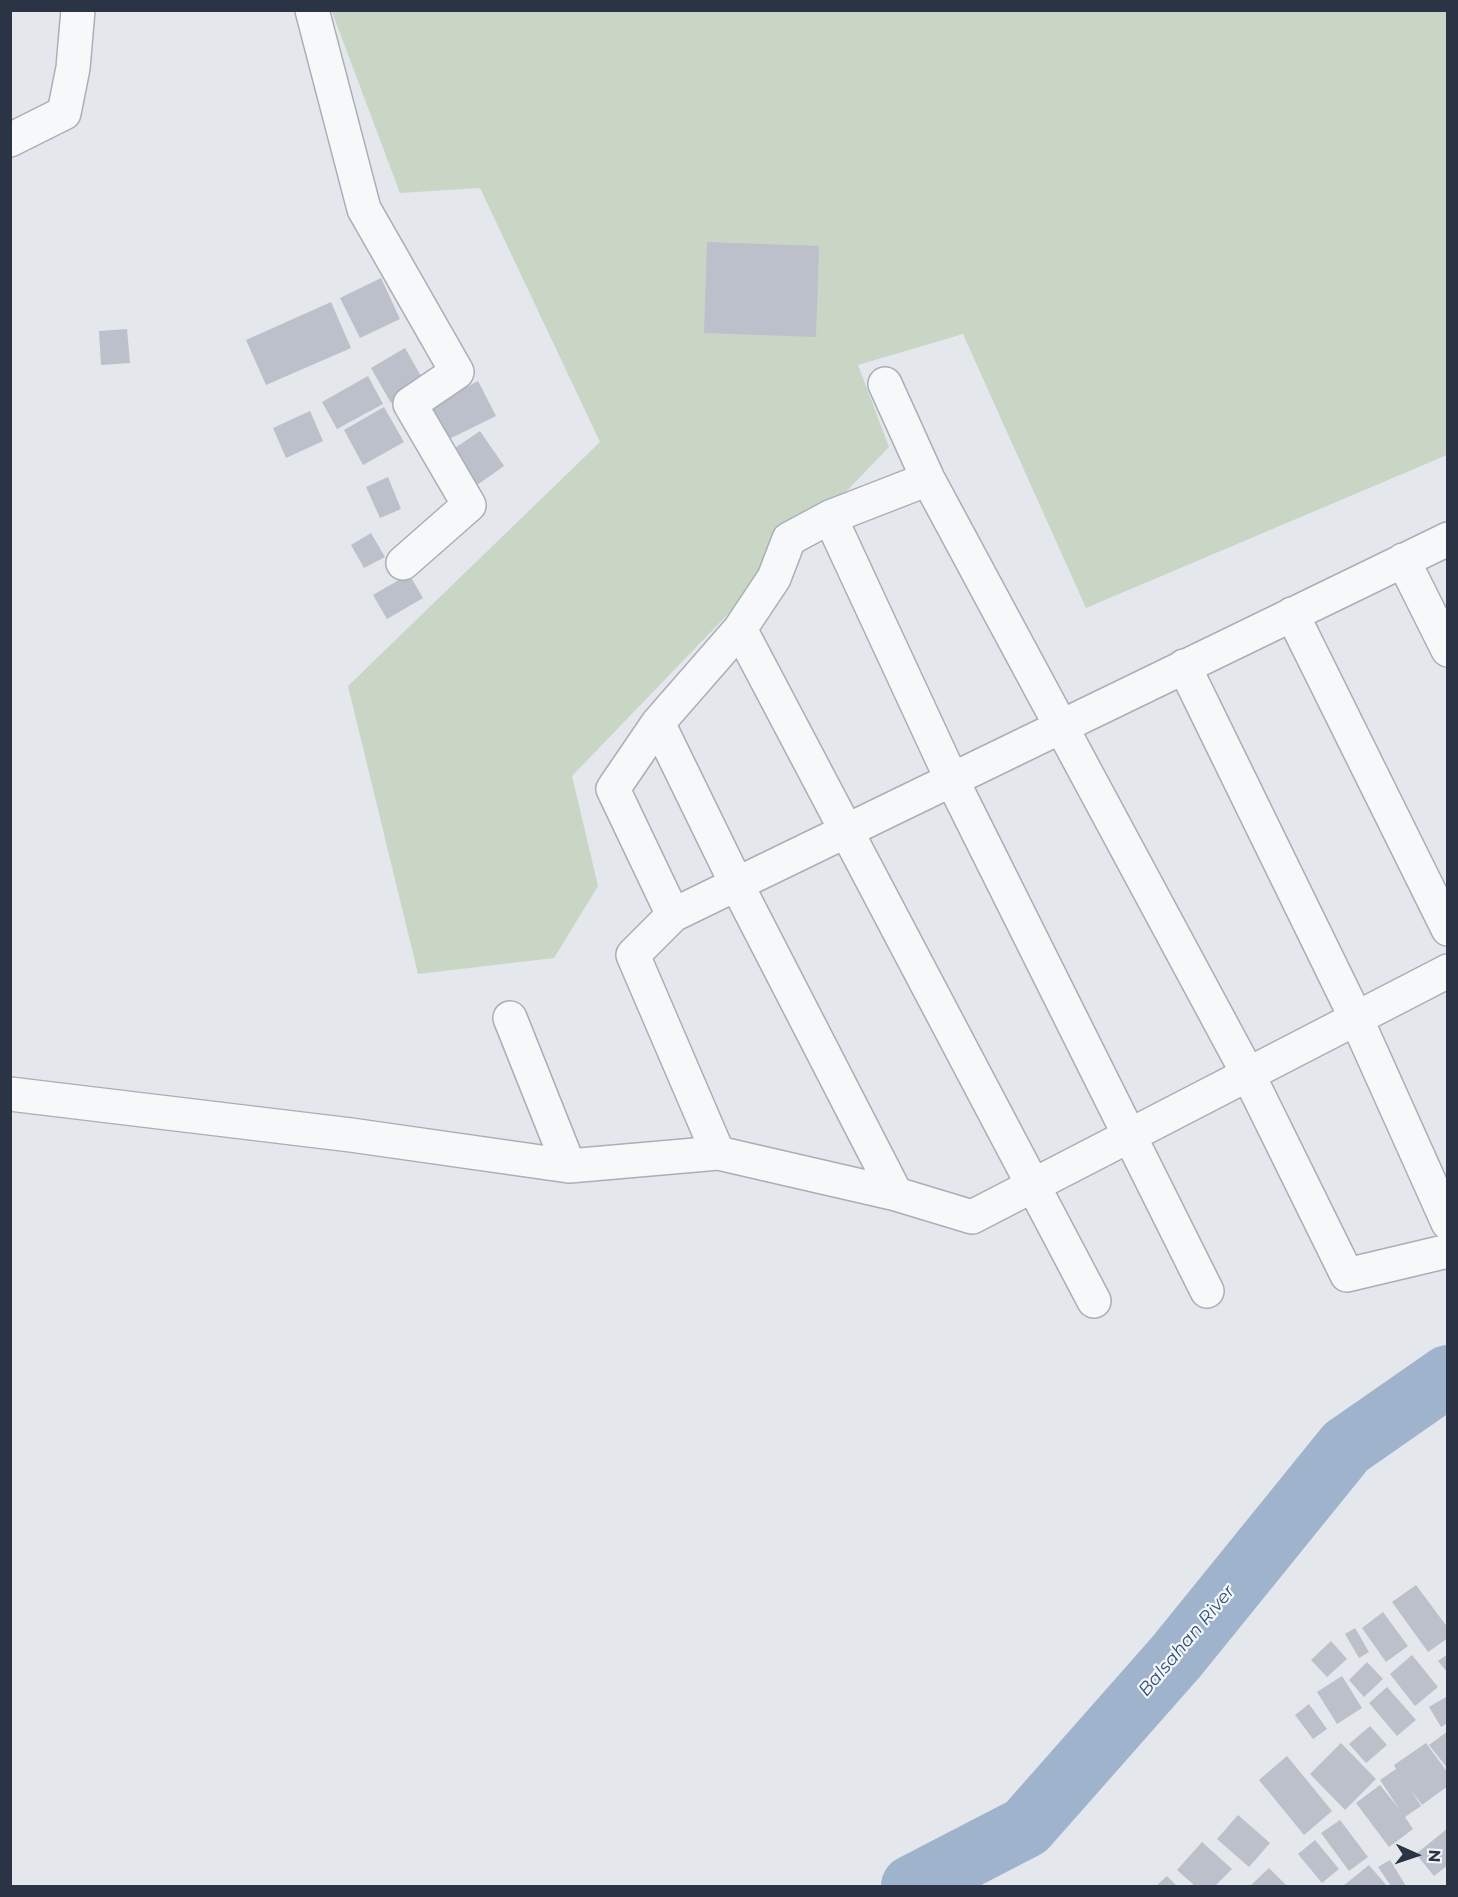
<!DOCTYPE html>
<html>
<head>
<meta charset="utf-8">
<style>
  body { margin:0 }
  #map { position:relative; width:1458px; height:1897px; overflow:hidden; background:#e4e7ec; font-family:Montserrat,sans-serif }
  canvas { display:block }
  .frame { position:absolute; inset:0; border:12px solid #2b3445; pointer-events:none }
  .north { position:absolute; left:1386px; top:1825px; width:60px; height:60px; -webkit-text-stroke:4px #f4f6f9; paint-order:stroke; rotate:93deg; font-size:16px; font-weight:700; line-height:24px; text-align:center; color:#2b3445 }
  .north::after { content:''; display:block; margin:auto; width:21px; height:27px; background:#2b3445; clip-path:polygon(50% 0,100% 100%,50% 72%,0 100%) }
</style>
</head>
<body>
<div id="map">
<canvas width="1458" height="1897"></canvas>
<div class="frame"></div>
<div class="north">N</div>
</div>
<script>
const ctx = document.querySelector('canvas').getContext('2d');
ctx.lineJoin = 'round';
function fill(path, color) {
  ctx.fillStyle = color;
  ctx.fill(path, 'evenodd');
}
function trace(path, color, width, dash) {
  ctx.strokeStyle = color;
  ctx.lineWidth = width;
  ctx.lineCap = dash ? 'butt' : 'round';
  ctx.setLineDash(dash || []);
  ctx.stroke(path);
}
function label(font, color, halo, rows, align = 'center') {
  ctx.font = font + ' Montserrat,sans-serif';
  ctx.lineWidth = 4.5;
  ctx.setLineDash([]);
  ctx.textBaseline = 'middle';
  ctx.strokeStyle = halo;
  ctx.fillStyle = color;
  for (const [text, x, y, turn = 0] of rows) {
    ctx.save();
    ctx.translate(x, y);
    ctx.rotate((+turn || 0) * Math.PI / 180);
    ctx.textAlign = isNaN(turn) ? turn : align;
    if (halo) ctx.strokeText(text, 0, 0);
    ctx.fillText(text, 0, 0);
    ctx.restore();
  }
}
fill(new Path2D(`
  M 335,10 L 1447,11 L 1447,455 L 1086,608 L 963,334 L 858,365 L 889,447 L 572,776 L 598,886 L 554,958 L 418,974 L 348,686 L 600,442 L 480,188 L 400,193 L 332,12 Z`), '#c9d6c5');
trace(new Path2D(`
  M 912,1886 L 1026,1827 L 1176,1657 L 1346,1447 L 1448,1376`), '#9fb4cc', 62);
fill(new Path2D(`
  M 707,242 L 819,246 L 816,337 L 704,333 Z
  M 381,278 L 400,319 L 360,338 L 340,298 Z
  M 331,302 L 351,348 L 266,385 L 246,340 Z
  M 127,329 L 130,363 L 101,365 L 99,331 Z
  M 405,348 L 425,383 L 391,403 L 371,368 Z
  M 368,376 L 383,404 L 337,429 L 322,402 Z
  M 478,381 L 496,416 L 441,443 L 425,409 Z
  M 384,407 L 404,442 L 363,465 L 344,430 Z
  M 310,411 L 323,441 L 286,458 L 273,428 Z
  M 480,431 L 504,466 L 477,485 L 452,450 Z
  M 388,477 L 401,509 L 380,518 L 366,487 Z
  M 371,533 L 385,557 L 364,568 L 351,545 Z
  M 409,574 L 423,598 L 387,619 L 373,595 Z
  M 1416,1585 L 1448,1628 L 1448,1638 L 1428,1652 L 1392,1602 Z
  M 1383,1612 L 1408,1646 L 1386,1662 L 1362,1628 Z
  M 1355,1628 L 1369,1652 L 1359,1658 L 1345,1634 Z
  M 1331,1641 L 1347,1659 L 1327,1677 L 1311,1660 Z
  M 1448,1654 L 1448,1673 L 1438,1661 Z
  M 1412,1655 L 1438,1687 L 1415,1706 L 1390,1674 Z
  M 1367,1662 L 1383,1679 L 1364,1697 L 1349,1680 Z
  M 1342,1676 L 1362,1708 L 1337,1724 L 1317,1692 Z
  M 1387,1687 L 1416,1720 L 1397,1736 L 1369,1703 Z
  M 1446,1697 L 1448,1723 L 1441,1727 L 1429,1707 Z
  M 1309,1704 L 1327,1729 L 1313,1739 L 1295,1715 Z
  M 1370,1726 L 1387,1745 L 1366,1763 L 1349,1744 Z
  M 1448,1731 L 1448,1769 L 1429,1745 Z
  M 1341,1743 L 1376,1779 L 1345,1810 L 1310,1774 Z
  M 1426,1743 L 1448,1773 L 1448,1786 L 1422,1805 L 1411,1790 L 1421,1806 L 1405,1817 L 1413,1829 L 1389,1847 L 1356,1803 L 1380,1785 L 1400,1810 L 1380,1780 L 1396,1769 L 1394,1765 Z
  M 1287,1756 L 1332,1811 L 1304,1835 L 1259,1780 Z
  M 1238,1815 L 1270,1843 L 1249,1867 L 1217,1839 Z
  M 1340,1820 L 1368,1857 L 1349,1871 L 1321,1833 Z
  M 1448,1828 L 1448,1865 L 1434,1876 L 1416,1854 Z
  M 1315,1840 L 1339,1869 L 1322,1883 L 1298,1854 Z
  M 1202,1842 L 1232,1869 L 1215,1886 L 1195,1886 L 1177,1870 Z
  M 1390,1860 L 1406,1886 L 1391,1886 L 1378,1867 Z
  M 1369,1865 L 1387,1886 L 1343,1886 Z
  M 1269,1868 L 1287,1886 L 1250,1886 Z
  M 1167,1876 L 1177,1886 L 1156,1886 Z`), '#bbc0ca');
const minor = new Path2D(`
  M 312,10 L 364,209 L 457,372 L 410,404 L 469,505 L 403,563
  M 10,140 L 64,113 L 73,68 L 78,10
  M 885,384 L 928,479 L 1248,1074 L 1347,1275 L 1448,1251
  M 830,517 L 952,780 L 1207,1291
  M 1403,560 L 1448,650
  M 1292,614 L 1448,929
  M 740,629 L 1094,1301
  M 1184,666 L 1356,1018 L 1448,1223
  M 658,723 L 737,885 L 896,1194
  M 673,915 L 613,789 L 658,723 L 740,629 L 774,578 L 789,539 L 830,517 L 928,479
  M 510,1018 L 569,1166
  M 10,1094 L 351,1135 L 569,1166 L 718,1153 L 896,1194 L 972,1217 L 1448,971
  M 718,1153 L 633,955 L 673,915 L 1448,539`);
trace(minor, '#a9aeb7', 36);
trace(minor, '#f7f8fa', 33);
label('italic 18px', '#34527a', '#f4f6f9', [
  ["Balsahan River",1187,1641,-50]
]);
</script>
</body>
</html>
